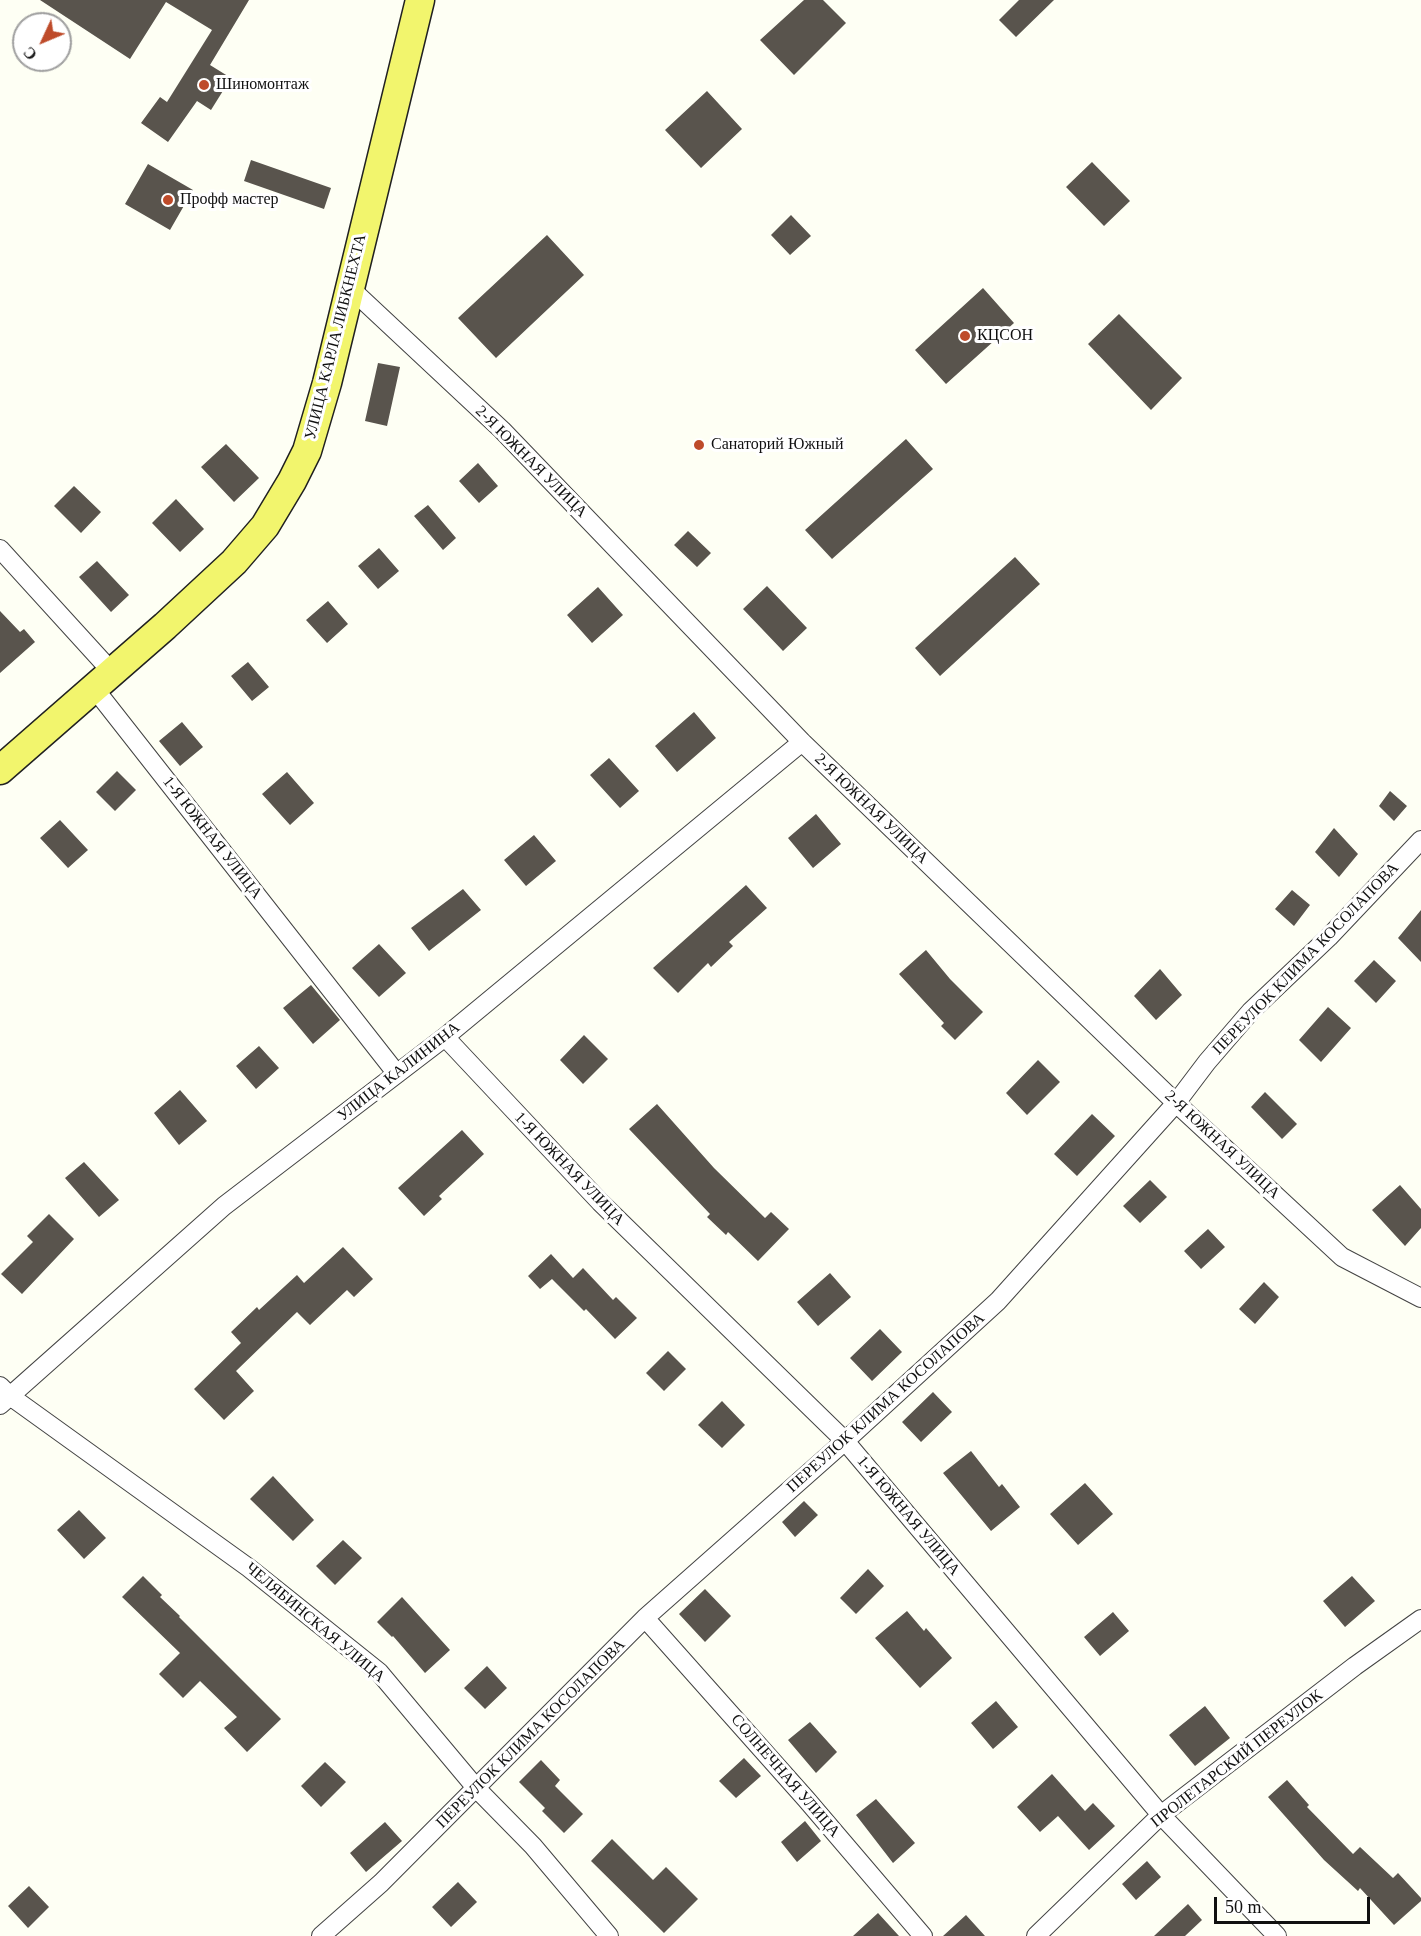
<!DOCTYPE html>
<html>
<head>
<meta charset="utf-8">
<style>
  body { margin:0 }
  #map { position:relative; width:1421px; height:1936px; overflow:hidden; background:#fefff4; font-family:Georgia,serif }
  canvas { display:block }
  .north { position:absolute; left:12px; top:12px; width:60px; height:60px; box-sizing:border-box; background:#fff; border:2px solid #9f9f9f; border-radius:50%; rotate:226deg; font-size:16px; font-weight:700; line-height:24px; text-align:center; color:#101010 }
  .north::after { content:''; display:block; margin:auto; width:21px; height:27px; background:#be4b2a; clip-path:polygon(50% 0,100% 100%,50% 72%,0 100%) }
  .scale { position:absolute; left:1214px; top:1897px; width:156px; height:27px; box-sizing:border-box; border:3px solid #101010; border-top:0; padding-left:8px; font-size:18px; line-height:21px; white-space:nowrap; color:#101010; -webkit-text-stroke:4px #fff; paint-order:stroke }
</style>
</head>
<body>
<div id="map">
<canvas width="1421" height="1936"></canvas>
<div class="north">С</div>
<div class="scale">50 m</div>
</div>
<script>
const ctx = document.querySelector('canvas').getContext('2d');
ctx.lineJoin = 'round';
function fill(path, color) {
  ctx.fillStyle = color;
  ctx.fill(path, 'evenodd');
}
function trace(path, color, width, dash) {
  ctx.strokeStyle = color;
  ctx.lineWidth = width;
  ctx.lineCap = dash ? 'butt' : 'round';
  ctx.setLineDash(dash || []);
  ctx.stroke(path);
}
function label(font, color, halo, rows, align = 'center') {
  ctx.font = font + ' Georgia,serif';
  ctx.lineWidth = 6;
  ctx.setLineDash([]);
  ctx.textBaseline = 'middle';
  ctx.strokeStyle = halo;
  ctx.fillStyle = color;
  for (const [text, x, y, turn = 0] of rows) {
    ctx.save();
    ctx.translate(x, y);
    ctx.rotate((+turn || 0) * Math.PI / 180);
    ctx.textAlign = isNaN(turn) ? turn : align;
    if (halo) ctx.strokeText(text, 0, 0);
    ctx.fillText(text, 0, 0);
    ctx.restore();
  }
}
fill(new Path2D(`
  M 40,0 L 249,0 L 210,65 L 231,78 L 211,110 L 197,101 L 168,142 L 141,123 L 160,97 L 167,102 L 212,30 L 166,2 L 130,59 Z
  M 804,0 L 823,0 L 846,23 L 794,75 L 760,40 Z
  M 1019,0 L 1054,0 L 1016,37 L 999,20 Z
  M 707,91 L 742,129 L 701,168 L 665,130 Z
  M 251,160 L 331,188 L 324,209 L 244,181 Z
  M 1092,162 L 1130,201 L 1104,226 L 1066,187 Z
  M 148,164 L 193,190 L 170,230 L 125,204 Z
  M 791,215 L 811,236 L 790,255 L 771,235 Z
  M 547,235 L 584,275 L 496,358 L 458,318 Z
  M 983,288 L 1014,323 L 946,384 L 915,350 Z
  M 1119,314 L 1182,378 L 1151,410 L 1088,344 Z
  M 378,363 L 400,367 L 387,426 L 365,421 Z
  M 906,439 L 933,469 L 832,559 L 805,530 Z
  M 226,444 L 259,478 L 234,502 L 201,467 Z
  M 478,463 L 498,486 L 479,503 L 459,481 Z
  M 74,486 L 101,512 L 81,533 L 54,506 Z
  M 176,499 L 204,529 L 180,552 L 152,523 Z
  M 428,505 L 456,538 L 443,550 L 414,516 Z
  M 688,531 L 711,553 L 697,567 L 674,545 Z
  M 379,548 L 399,571 L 378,589 L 358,566 Z
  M 1015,557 L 1040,584 L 940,676 L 915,648 Z
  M 97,561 L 129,595 L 111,612 L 79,577 Z
  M 767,586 L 807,628 L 783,651 L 743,609 Z
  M 598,587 L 623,615 L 592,643 L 567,615 Z
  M 328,601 L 348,624 L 327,643 L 306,620 Z
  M 0,611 L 20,632 L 24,629 L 35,642 L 0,673 Z
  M 248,662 L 269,687 L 252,701 L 231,676 Z
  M 694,712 L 716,738 L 677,772 L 655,746 Z
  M 182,722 L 203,747 L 180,766 L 159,741 Z
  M 609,758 L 639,791 L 620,808 L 590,775 Z
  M 117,771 L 136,790 L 115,811 L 96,792 Z
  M 287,772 L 314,803 L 290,825 L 262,794 Z
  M 1390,791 L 1407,806 L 1394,821 L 1379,806 Z
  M 816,814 L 841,844 L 813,868 L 788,838 Z
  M 60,820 L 88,850 L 68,868 L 40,838 Z
  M 1334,828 L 1358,854 L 1339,877 L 1315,852 Z
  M 534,835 L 556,861 L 526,886 L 504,860 Z
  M 746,885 L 767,908 L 729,942 L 733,946 L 711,967 L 708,963 L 678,993 L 653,968 Z
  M 463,889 L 481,910 L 429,951 L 411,928 Z
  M 1292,890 L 1310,905 L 1294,926 L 1275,909 Z
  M 1421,910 L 1421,962 L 1398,938 Z
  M 379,944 L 406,973 L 379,997 L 352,968 Z
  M 926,950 L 950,979 L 983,1012 L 955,1040 L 941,1026 L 944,1023 L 899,974 Z
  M 1374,960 L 1396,981 L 1376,1003 L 1354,981 Z
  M 1160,969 L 1182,995 L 1156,1020 L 1134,996 Z
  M 311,985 L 340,1020 L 313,1044 L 283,1008 Z
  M 1328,1007 L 1351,1028 L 1321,1062 L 1299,1040 Z
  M 584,1035 L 608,1059 L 583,1084 L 560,1060 Z
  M 259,1046 L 279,1068 L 256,1089 L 236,1066 Z
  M 1038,1060 L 1060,1082 L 1027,1115 L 1006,1093 Z
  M 180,1090 L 207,1121 L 179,1145 L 154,1113 Z
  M 1265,1092 L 1297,1124 L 1282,1139 L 1251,1107 Z
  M 657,1104 L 714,1168 L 765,1218 L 771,1212 L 789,1229 L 758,1261 L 728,1232 L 726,1235 L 707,1217 L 710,1214 L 629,1129 Z
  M 1092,1114 L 1115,1136 L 1077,1176 L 1054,1154 Z
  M 462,1130 L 484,1154 L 439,1196 L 442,1199 L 424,1216 L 398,1188 Z
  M 84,1162 L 119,1200 L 99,1217 L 65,1178 Z
  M 1150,1180 L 1167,1197 L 1140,1223 L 1123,1206 Z
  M 1400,1185 L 1421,1209 L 1421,1228 L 1405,1246 L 1372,1210 Z
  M 49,1214 L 74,1239 L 22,1294 L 1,1274 L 33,1242 L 27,1236 Z
  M 1208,1229 L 1225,1247 L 1201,1269 L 1184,1251 Z
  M 343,1247 L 373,1279 L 354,1297 L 347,1290 L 310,1325 L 297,1312 L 236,1371 L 254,1391 L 224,1420 L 194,1389 L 241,1343 L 231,1332 L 257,1307 L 259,1310 L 297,1275 L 304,1283 Z
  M 551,1254 L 573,1278 L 583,1268 L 613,1300 L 616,1297 L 637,1318 L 615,1339 L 586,1309 L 584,1311 L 552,1279 L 540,1289 L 528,1276 Z
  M 830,1273 L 851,1297 L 818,1326 L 797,1302 Z
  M 1264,1282 L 1279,1297 L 1255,1324 L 1239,1309 Z
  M 880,1329 L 902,1352 L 872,1381 L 850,1358 Z
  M 668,1351 L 686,1369 L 664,1391 L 646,1373 Z
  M 933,1392 L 952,1412 L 921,1442 L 902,1422 Z
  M 722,1401 L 745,1425 L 722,1448 L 698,1425 Z
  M 971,1451 L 999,1487 L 1002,1484 L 1020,1507 L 991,1531 L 943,1473 Z
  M 273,1476 L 314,1520 L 293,1541 L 250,1499 Z
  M 1085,1483 L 1113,1514 L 1078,1545 L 1050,1514 Z
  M 804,1501 L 818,1515 L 795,1537 L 782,1522 Z
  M 79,1510 L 106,1538 L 84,1559 L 57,1530 Z
  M 343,1540 L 362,1558 L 335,1585 L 316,1566 Z
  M 868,1569 L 884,1586 L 856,1614 L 840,1598 Z
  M 143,1576 L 162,1595 L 160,1597 L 180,1616 L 179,1617 L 281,1719 L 247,1752 L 224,1728 L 237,1717 L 200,1681 L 183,1698 L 159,1674 L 180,1653 L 122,1597 Z
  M 1352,1576 L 1375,1601 L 1345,1627 L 1323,1601 Z
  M 705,1589 L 731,1616 L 705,1642 L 679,1614 Z
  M 402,1597 L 450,1650 L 425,1673 L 393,1636 L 392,1637 L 377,1622 Z
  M 907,1611 L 924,1631 L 926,1628 L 952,1658 L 920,1688 L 875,1638 Z
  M 1113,1612 L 1129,1631 L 1100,1656 L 1084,1637 Z
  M 487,1666 L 507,1688 L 485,1709 L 464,1688 Z
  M 996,1701 L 1018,1727 L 993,1749 L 971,1723 Z
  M 1205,1706 L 1230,1738 L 1195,1766 L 1169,1735 Z
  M 810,1722 L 837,1752 L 816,1773 L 788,1740 Z
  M 744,1758 L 761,1776 L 736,1798 L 719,1781 Z
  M 541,1760 L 560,1780 L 555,1786 L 583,1814 L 564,1833 L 542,1811 L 545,1808 L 519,1782 Z
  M 325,1762 L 346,1782 L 321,1807 L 301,1786 Z
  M 1052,1774 L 1085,1811 L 1093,1803 L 1115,1826 L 1089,1850 L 1058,1816 L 1040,1832 L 1017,1807 Z
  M 1287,1780 L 1309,1805 L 1307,1807 L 1353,1854 L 1360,1847 L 1393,1878 L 1398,1873 L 1421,1898 L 1421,1901 L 1394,1925 L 1360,1888 L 1358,1891 L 1324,1860 L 1268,1797 Z
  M 876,1799 L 915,1843 L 893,1863 L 856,1815 Z
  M 805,1821 L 821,1841 L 797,1862 L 781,1842 Z
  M 385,1822 L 402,1841 L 366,1872 L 350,1853 Z
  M 612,1839 L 653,1880 L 666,1867 L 698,1899 L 664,1933 L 591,1861 Z
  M 1147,1861 L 1161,1877 L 1136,1900 L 1122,1884 Z
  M 458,1882 L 477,1902 L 451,1927 L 432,1907 Z
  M 29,1886 L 49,1907 L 28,1928 L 8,1906 Z
  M 1188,1904 L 1202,1920 L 1185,1936 L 1154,1936 Z
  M 878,1913 L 899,1936 L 853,1936 Z
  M 966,1915 L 985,1936 L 943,1936 Z`), '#59544d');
const minor = new Path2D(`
  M 349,287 L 502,430 L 802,742 L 1176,1103 L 1342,1257 L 1421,1298
  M 0,549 L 112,672
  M 94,688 L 397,1074
  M 445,1037 L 600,1202 L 845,1441 L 1161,1815 L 1277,1936
  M 0,1386 L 10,1396 L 249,1568 L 379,1672 L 477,1789 L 533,1846 L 609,1936
  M 0,1405 L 224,1206 L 445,1037 L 802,742
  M 645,1618 L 806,1799 L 923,1936
  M 321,1936 L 381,1883 L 645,1618 L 845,1441 L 998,1301 L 1176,1103 L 1207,1062 L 1251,1011 L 1329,937 L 1421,840
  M 1036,1936 L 1161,1815 L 1355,1666 L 1421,1619`);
const primary = new Path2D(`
  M 0,770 L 165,626 L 234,562 L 265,526 L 292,481 L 307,451 L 327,383 L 420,0`);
trace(minor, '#434343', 20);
trace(primary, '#212121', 31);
trace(minor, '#fff', 18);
trace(primary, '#f2f56d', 28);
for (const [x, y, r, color] of [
  [204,85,6,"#be4b2a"],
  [168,200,6,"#be4b2a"],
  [965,336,6,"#be4b2a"],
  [699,445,6,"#be4b2a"]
]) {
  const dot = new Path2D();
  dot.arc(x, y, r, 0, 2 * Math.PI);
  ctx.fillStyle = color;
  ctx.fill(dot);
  trace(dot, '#fff', 2);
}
label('16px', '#101010', '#fff', [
  ["Шиномонтаж",216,85],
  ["Профф мастер",180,200],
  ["КЦСОН",977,336],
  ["Санаторий Южный",711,445]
], 'left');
label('16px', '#101010', '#fff', [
  ["УЛИЦА КАРЛА ЛИБКНЕХТА",336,337,-76],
  ["2-Я ЮЖНАЯ УЛИЦА",531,462,45],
  ["2-Я ЮЖНАЯ УЛИЦА",871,809,44],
  ["1-Я ЮЖНАЯ УЛИЦА",212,838,52],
  ["ПЕРЕУЛОК КЛИМА КОСОЛАПОВА",1306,959,-46],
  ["УЛИЦА КАЛИНИНА",399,1072,-38],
  ["2-Я ЮЖНАЯ УЛИЦА",1222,1145,43],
  ["1-Я ЮЖНАЯ УЛИЦА",569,1169,46],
  ["ПЕРЕУЛОК КЛИМА КОСОЛАПОВА",886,1403,-42],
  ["1-Я ЮЖНАЯ УЛИЦА",908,1516,50],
  ["ЧЕЛЯБИНСКАЯ УЛИЦА",315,1623,40],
  ["ПЕРЕУЛОК КЛИМА КОСОЛАПОВА",531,1734,-45],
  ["ПРОЛЕТАРСКИЙ ПЕРЕУЛОК",1237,1759,-38],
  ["СОЛНЕЧНАЯ УЛИЦА",785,1776,49]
]);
</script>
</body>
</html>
